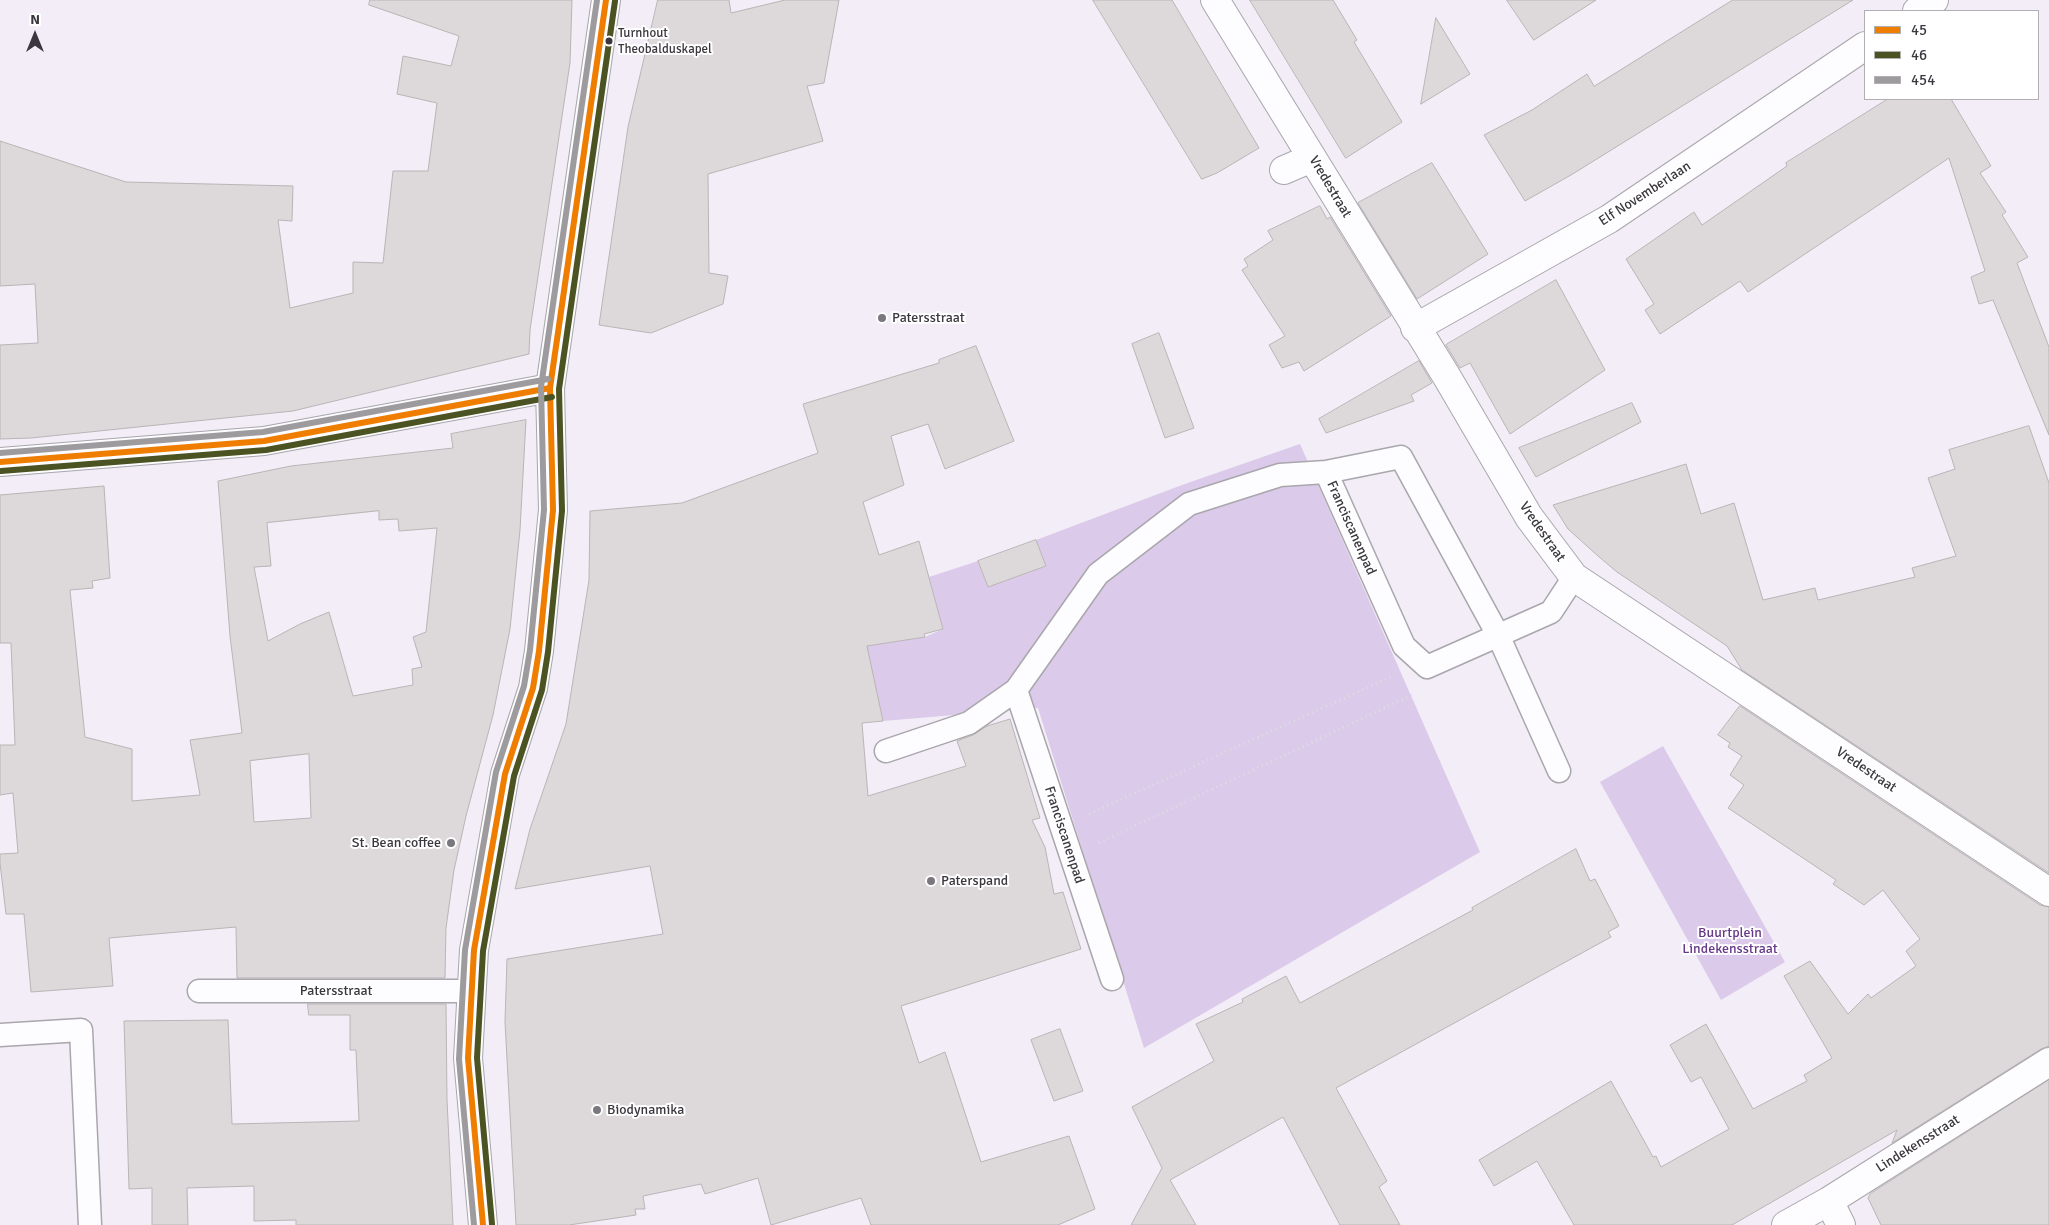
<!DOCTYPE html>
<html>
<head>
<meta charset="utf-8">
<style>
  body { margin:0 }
  #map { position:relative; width:2049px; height:1225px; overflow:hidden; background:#f2edf6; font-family:Signika,sans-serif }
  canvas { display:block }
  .legend { position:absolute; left:1864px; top:10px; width:175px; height:90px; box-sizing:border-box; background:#fff; border:1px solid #b1afb2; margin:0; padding:6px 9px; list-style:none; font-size:15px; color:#3b373e }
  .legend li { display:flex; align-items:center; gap:10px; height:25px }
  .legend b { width:25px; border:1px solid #b1afb2 }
  .north { position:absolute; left:10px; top:10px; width:50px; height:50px; -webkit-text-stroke:4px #fff; paint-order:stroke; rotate:0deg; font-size:14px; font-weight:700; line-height:20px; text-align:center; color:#3b373e }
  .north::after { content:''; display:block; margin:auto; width:18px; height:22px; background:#3b373e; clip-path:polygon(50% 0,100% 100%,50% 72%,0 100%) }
</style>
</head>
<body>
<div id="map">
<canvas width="2049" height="1225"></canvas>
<ul class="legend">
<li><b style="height:6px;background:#ef7d00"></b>45</li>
<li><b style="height:6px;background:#4a5321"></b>46</li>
<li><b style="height:6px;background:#9d9b9e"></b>454</li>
</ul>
<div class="north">N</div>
</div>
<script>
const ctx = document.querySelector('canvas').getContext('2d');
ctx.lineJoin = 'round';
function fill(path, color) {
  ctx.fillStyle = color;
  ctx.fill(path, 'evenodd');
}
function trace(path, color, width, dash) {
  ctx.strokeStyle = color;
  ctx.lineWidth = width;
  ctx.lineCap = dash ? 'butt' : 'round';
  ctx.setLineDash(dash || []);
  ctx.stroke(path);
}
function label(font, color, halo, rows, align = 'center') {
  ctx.font = font + ' Signika,sans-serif';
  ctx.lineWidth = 4;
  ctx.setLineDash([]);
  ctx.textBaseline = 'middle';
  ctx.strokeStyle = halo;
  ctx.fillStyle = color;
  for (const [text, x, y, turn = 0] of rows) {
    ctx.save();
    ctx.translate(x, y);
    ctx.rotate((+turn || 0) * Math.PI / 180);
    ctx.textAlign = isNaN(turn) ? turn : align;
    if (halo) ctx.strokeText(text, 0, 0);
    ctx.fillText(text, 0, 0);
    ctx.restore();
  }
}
fill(new Path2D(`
  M 1300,444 L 1480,852 L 1144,1048 L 1038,708 L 883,721 L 865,646 L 925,637 L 943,629 L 929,577 L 978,561 L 988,587 L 1046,566 L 1036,540 L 1182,485 Z
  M 1663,746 L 1785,962 L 1721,1000 L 1600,782 Z`), '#dbcaea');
const building = new Path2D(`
  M 370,0 L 572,0 L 570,63 L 530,330 L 529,354 L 293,411 L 31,438 L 0,439 L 0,345 L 38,343 L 35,284 L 0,286 L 0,141 L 126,182 L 293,186 L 292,221 L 278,220 L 290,308 L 353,293 L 353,262 L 383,263 L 393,171 L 428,171 L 437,103 L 397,94 L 403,56 L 451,66 L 459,36 L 369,5 Z
  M 658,0 L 729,0 L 731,13 L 785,0 L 839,0 L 824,83 L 807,86 L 823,141 L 708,174 L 709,273 L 728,276 L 723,304 L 651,333 L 599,325 L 628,127 Z
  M 1093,0 L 1172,0 L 1259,148 L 1217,173 L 1202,179 Z
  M 1250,0 L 1333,0 L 1357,40 L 1354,42 L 1402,122 L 1346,158 Z
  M 1507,0 L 1596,0 L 1534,40 Z
  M 1733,0 L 1853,0 L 1571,175 L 1525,201 L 1484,135 L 1532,110 L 1587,74 L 1594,86 Z
  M 1436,18 L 1470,74 L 1421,104 Z
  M 1888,99 L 1951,99 L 1991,166 L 1980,173 L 2006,212 L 2002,215 L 2028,257 L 2017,263 L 2049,347 L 2049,435 L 1993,300 L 1979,304 L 1971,277 L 1985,271 L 1949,158 L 1748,292 L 1740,281 L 1660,334 L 1645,310 L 1654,304 L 1626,259 L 1694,212 L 1702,225 L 1787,166 L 1786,163 Z
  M 1432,163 L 1488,254 L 1417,299 L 1358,203 Z
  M 1320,206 L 1327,219 L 1330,217 L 1391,316 L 1304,371 L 1299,362 L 1282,368 L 1269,345 L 1285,336 L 1242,270 L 1248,266 L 1244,259 L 1273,240 L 1268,231 Z
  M 1556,280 L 1605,370 L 1510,434 L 1470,363 L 1460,368 L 1446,345 Z
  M 1159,333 L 1194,428 L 1165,438 L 1132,344 Z
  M 976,346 L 1014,441 L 945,469 L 928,424 L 891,436 L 904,485 L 863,502 L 879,555 L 919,541 L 943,629 L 924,634 L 925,637 L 867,646 L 883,721 L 862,723 L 868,796 L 966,766 L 957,741 L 973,735 L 987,726 L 1010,719 L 1040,818 L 1032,820 L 1045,847 L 1054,894 L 1063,892 L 1081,949 L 901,1006 L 919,1063 L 945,1052 L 981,1162 L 1069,1136 L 1095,1209 L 1058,1225 L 871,1225 L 861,1198 L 771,1225 L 758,1178 L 705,1194 L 701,1184 L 643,1196 L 645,1209 L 635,1209 L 636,1215 L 569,1225 L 516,1225 L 505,1022 L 507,959 L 663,934 L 650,866 L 515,889 L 530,829 L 566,724 L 589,580 L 590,511 L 682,503 L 818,453 L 803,404 L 939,363 L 939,360 Z
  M 1419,361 L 1432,383 L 1411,395 L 1414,401 L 1326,433 L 1319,419 Z
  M 1632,403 L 1641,422 L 1536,477 L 1519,448 Z
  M 526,420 L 520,530 L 510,629 L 493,715 L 466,816 L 454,870 L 446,928 L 445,978 L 237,978 L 236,927 L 109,938 L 113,986 L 31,992 L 24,914 L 6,914 L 0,863 L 0,854 L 18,853 L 13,793 L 0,795 L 0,745 L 15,745 L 11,643 L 0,643 L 0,495 L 104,486 L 110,578 L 92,581 L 93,588 L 70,590 L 85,737 L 132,749 L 132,801 L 200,795 L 190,740 L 242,733 L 230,636 L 218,481 L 291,466 L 453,448 L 451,434 ZM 379,511 L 379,520 L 398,519 L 399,531 L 437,528 L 426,632 L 413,637 L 422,667 L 412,669 L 413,685 L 353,696 L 329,612 L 300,624 L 268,641 L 254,567 L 271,566 L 267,523 ZM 309,754 L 311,818 L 254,822 L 250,761 Z
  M 2029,426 L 2049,483 L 2049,873 L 1742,670 L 1727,646 L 1617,572 L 1598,556 L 1568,529 L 1553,505 L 1686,464 L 1701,514 L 1734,503 L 1763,600 L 1815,588 L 1818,600 L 1915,577 L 1912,568 L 1956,556 L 1928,478 L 1955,469 L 1949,450 Z
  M 1036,540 L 1046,566 L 988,587 L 978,561 Z
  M 1740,706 L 2040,905 L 2049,907 L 2049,1046 L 2041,1049 L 1892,1143 L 1897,1130 L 1732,1225 L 1574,1225 L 1537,1161 L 1494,1186 L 1479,1160 L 1611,1081 L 1653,1157 L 1656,1156 L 1661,1167 L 1729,1129 L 1701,1077 L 1691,1082 L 1670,1045 L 1706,1024 L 1753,1109 L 1807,1081 L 1804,1075 L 1832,1058 L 1784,976 L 1810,961 L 1848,1014 L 1868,994 L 1871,998 L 1916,966 L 1906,951 L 1920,939 L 1883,890 L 1864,905 L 1833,884 L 1836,880 L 1728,808 L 1744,785 L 1730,775 L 1742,756 L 1728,747 L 1730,743 L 1718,735 Z
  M 1576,849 L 1590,881 L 1595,879 L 1619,926 L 1608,932 L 1611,937 L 1336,1088 L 1387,1181 L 1379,1187 L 1400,1225 L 1340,1225 L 1283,1117 L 1170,1180 L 1196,1225 L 1131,1225 L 1162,1168 L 1132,1107 L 1214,1061 L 1196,1024 L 1243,1002 L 1242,999 L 1286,976 L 1300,1003 L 1473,910 L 1472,908 Z
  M 308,1004 L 446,1004 L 447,1100 L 453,1225 L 296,1225 L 296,1220 L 254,1221 L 254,1186 L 187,1188 L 188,1225 L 152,1225 L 152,1188 L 129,1189 L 124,1021 L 228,1020 L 232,1124 L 359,1121 L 356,1050 L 350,1050 L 350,1015 L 309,1015 Z
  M 1060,1029 L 1083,1091 L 1054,1101 L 1031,1040 Z
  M 2049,1080 L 2049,1225 L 1881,1225 L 1868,1198 L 1870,1194 Z`);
fill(building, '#ddd8d9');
trace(building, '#bab4b6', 1);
const lane = new Path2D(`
  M 1326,472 L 1404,646 L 1427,667 L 1551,612 L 1574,577
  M 1016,690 L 1112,979
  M 886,751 L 969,723 L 1016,690 L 1098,574 L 1189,504 L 1280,475 L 1326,472 L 1401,457 L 1498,635 L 1559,771
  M 199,991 L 473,991
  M 0,1035 L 81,1030 L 90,1225`);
const street = new Path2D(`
  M 1215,0 L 1447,377 L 1529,517 L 1574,577 L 2049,892
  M 1917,11 L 1934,0
  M 1284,170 L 1312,158
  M 1415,328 L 1609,219 L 1865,46
  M 0,462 L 264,441 L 550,388
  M 1829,1201 L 1841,1225
  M 1786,1225 L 1829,1201 L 2049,1062`);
const secondary = new Path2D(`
  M 483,1225 L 468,1058 L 474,950 L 505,774 L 533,688 L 539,651 L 553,510 L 550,388 L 606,0`);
trace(lane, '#a9a6ac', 25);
trace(street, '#a9a6ac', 30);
trace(secondary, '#a9a6ac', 30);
trace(new Path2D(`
  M 1089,814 L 1393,676
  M 1099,843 L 1412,695`), '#dedee0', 3, [1, 4]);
trace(lane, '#fdfcfe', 22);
trace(street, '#fdfcfe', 28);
trace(secondary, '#fdfcfe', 28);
trace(new Path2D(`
  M 0,462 L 264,441 L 550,388
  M 483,1225 L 468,1058 L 474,950 L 505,774 L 533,688 L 539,651 L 553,510 L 550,388 L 606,0`), '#ef7d00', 6);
trace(new Path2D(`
  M 1,471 L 266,450 L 552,397
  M 492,1224 L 477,1058 L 483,951 L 514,776 L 542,690 L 548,652 L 562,511 L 559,389 L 615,1`), '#4a5321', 6);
trace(new Path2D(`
  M 0,453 L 263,432 L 548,379
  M 474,1225 L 459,1059 L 465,950 L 496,772 L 524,686 L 530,650 L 544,510 L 541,387 L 597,0`), '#9d9b9e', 6);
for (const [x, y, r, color] of [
  [609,41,4.5,"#3b373e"],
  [882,318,5,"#7b777e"],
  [451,843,5,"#7b777e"],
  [931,881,5,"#7b777e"],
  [597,1110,5,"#7b777e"]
]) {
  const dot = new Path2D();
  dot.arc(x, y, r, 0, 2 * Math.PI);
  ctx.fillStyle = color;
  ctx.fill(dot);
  trace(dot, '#fff', 2);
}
label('13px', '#3b373e', '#fff', [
  ["Turnhout",618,34],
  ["Theobalduskapel",618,50]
], 'left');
label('14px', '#3b373e', '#fff', [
  ["Vredestraat",1330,187,59],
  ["Elf Novemberlaan",1645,194,-33],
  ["Franciscanenpad",1351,528,66],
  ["Vredestraat",1542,532,55],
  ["Vredestraat",1866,770,34],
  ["Franciscanenpad",1064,835,72],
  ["Patersstraat",336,991],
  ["Lindekensstraat",1918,1144,-32]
]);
label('14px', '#3b373e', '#fff', [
  ["Patersstraat",892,318],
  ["St. Bean coffee",441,843,"right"],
  ["Paterspand",941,881],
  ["Biodynamika",607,1110]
], 'left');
label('14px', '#663887', '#fff', [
  ["Buurtplein",1730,933],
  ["Lindekensstraat",1730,949]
]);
</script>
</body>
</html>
